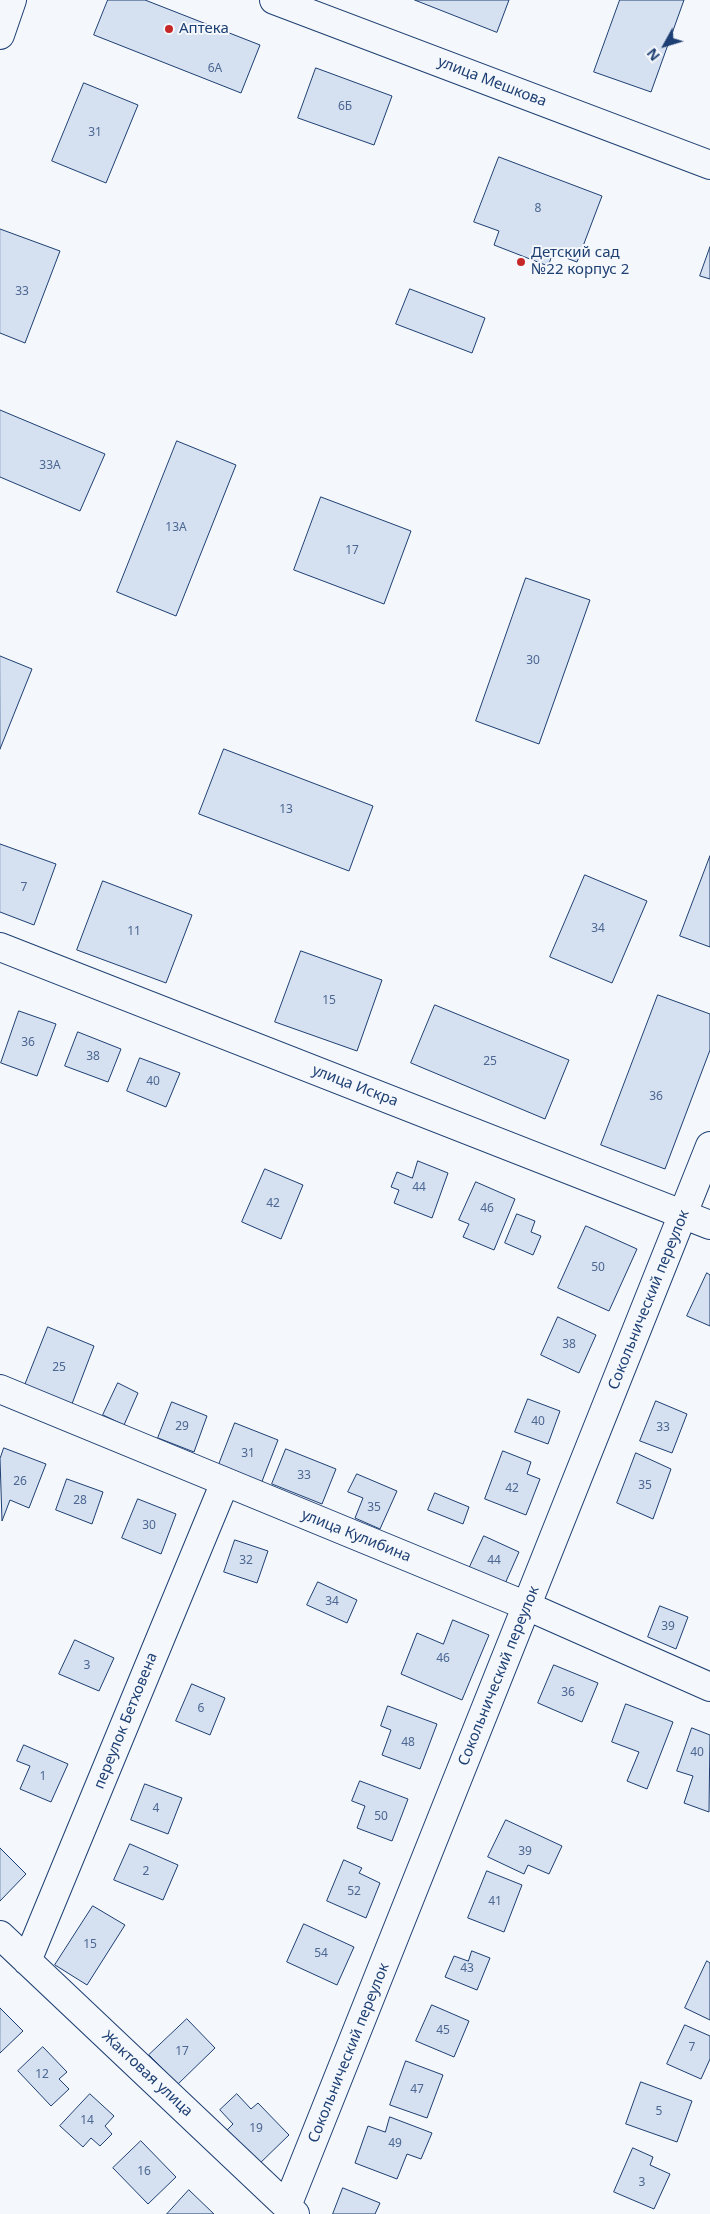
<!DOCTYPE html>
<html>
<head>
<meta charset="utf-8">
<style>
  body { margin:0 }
  #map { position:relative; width:710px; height:2214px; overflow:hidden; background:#f4f7fb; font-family:"Noto Sans",sans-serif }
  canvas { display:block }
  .north { position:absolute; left:640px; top:20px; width:50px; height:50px; -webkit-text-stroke:4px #f4f7fb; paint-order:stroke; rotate:231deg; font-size:14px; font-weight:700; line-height:20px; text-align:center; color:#1d3f73 }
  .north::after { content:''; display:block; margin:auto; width:18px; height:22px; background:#1d3f73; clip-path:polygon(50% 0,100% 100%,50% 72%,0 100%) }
</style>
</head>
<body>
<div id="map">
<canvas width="710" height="2214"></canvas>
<div class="north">N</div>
</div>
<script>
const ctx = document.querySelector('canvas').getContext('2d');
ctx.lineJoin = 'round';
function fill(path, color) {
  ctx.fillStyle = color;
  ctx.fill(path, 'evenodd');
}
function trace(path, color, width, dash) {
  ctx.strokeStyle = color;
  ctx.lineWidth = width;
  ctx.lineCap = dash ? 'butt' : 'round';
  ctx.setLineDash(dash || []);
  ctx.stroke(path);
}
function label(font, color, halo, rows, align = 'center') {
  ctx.font = font + ' "Noto Sans",sans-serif';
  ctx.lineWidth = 4;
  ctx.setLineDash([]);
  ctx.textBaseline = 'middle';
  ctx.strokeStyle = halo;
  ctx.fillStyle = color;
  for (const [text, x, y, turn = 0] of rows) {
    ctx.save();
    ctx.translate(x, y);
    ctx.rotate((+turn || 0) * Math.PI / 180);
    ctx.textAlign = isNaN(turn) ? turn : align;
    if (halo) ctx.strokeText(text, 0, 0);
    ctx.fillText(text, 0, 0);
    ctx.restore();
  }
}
const building = new Path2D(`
  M 108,0 L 145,0 L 260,45 L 241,93 L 94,35 Z
  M 415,0 L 509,0 L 497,32 Z
  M 620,0 L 684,0 L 651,92 L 594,72 Z
  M 316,68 L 392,96 L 374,145 L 298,118 Z
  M 84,83 L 138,105 L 106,183 L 52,161 Z
  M 499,157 L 602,196 L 577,262 L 553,253 L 548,266 L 494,245 L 499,231 L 474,222 Z
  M 0,229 L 60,251 L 25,343 L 0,333 Z
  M 710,247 L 710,279 L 700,276 Z
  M 410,289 L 485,318 L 472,353 L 396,324 Z
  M 0,410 L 105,454 L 80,511 L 0,477 Z
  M 177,441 L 236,465 L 176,616 L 117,592 Z
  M 321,497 L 411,531 L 384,604 L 294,570 Z
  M 526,578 L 590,600 L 539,744 L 476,721 Z
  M 0,656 L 32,669 L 0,749 Z
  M 224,749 L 373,806 L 349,871 L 199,814 Z
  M 0,844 L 56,864 L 34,925 L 0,912 Z
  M 710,856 L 710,947 L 680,936 Z
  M 585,875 L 647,901 L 612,983 L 550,957 Z
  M 103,881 L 192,915 L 166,983 L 77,950 Z
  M 301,951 L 382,980 L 357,1051 L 275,1022 Z
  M 658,995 L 710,1014 L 710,1050 L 665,1169 L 601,1145 Z
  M 435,1005 L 569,1060 L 545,1119 L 411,1063 Z
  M 19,1011 L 56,1024 L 37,1076 L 1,1063 Z
  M 78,1032 L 121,1049 L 108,1082 L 65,1066 Z
  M 140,1058 L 180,1073 L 166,1107 L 127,1091 Z
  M 418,1161 L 448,1173 L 432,1218 L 394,1203 L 399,1190 L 391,1187 L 397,1172 L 412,1178 Z
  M 265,1169 L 303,1185 L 281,1239 L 242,1222 Z
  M 476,1182 L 515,1199 L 494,1250 L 463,1237 L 469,1224 L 459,1220 Z
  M 517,1214 L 535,1221 L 531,1232 L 541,1236 L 533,1255 L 505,1243 Z
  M 586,1226 L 637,1249 L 609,1311 L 558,1288 Z
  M 707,1273 L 710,1275 L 710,1326 L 687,1316 Z
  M 558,1317 L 596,1335 L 579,1373 L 541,1355 Z
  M 48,1327 L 94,1346 L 70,1409 L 23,1390 Z
  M 118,1383 L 138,1393 L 124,1425 L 103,1415 Z
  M 528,1399 L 560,1411 L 548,1444 L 515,1432 Z
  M 656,1401 L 687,1414 L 672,1453 L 640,1441 Z
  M 172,1402 L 207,1416 L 194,1452 L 158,1438 Z
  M 235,1423 L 278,1440 L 261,1484 L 218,1467 Z
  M 4,1448 L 46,1464 L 29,1508 L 10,1500 L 2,1521 L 0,1459 Z
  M 286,1449 L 336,1469 L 322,1504 L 272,1484 Z
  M 503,1451 L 531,1462 L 527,1474 L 540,1479 L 526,1515 L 485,1499 Z
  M 636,1453 L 671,1469 L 653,1519 L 617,1503 Z
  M 357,1474 L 397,1491 L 380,1529 L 355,1518 L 363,1498 L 348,1492 Z
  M 67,1479 L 103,1492 L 92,1524 L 56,1510 Z
  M 435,1493 L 469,1507 L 463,1524 L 428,1510 Z
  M 138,1499 L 176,1514 L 161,1554 L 122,1538 Z
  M 484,1536 L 519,1552 L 504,1586 L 468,1571 Z
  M 235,1540 L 268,1551 L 257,1583 L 224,1572 Z
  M 318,1582 L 357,1600 L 347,1623 L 307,1605 Z
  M 660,1606 L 688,1617 L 676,1649 L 648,1637 Z
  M 453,1620 L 489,1635 L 462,1700 L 401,1674 L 417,1633 L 443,1644 Z
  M 75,1640 L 114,1658 L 99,1691 L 59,1674 Z
  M 554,1665 L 598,1683 L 582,1722 L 538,1703 Z
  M 192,1684 L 225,1698 L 210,1735 L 176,1721 Z
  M 626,1704 L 673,1722 L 647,1789 L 627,1781 L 639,1752 L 612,1742 Z
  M 388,1706 L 437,1724 L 420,1769 L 382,1755 L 391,1730 L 381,1726 Z
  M 692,1728 L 710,1735 L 709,1812 L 684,1803 L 693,1776 L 677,1771 Z
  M 24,1745 L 68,1764 L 51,1802 L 20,1789 L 30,1766 L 17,1761 Z
  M 360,1781 L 408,1799 L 392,1841 L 357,1828 L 365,1806 L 352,1801 Z
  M 145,1784 L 182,1798 L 168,1834 L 131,1820 Z
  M 506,1820 L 562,1846 L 549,1874 L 528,1865 L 524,1874 L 488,1857 Z
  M 130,1844 L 178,1865 L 163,1900 L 114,1880 Z
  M 0,1848 L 26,1874 L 0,1901 Z
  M 344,1860 L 362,1868 L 359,1873 L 380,1883 L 366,1918 L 327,1901 Z
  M 487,1871 L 522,1885 L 504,1932 L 468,1918 Z
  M 93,1906 L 125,1925 L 87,1985 L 55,1965 Z
  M 304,1924 L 354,1947 L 337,1985 L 287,1962 Z
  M 472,1951 L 490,1958 L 477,1990 L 445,1977 L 454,1956 L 468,1961 Z
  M 707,1961 L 710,1963 L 710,2020 L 685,2008 Z
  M 432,2005 L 469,2021 L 454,2057 L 416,2041 Z
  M 0,2008 L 23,2031 L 0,2053 Z
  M 187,2019 L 215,2048 L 178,2084 L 149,2055 Z
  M 685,2025 L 710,2036 L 710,2059 L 701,2079 L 667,2064 Z
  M 43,2047 L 67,2072 L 59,2079 L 69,2089 L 51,2106 L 18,2071 Z
  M 406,2061 L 443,2075 L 427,2118 L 390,2105 Z
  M 641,2082 L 692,2101 L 677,2142 L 626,2124 Z
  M 90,2094 L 114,2116 L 105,2126 L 112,2134 L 100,2146 L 91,2138 L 83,2147 L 60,2126 Z
  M 237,2094 L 251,2109 L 258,2103 L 289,2135 L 256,2167 L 224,2133 L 233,2124 L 220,2110 Z
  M 390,2117 L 432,2133 L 421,2159 L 407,2154 L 397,2179 L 355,2163 L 368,2126 L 385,2132 Z
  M 141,2141 L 176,2177 L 148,2204 L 113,2168 Z
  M 633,2148 L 653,2157 L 650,2165 L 670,2174 L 654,2209 L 614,2192 Z
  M 343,2188 L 380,2203 L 375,2214 L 333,2214 Z
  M 189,2190 L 214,2214 L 167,2214 Z`);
fill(building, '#d5e0f0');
trace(building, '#1d3f73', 1);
const minor = new Path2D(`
  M 274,0 L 710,165
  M 0,35 L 12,0
  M 0,947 L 710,1225
  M 0,1389 L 527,1606 L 710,1687
  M 0,1935 L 295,2214
  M 27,1961 L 225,1482
  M 287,2206 L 710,1146`);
trace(minor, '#1d3f73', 30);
trace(minor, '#f4f7fb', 28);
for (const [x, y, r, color] of [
  [169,29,5,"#c62828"],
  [521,262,5,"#c62828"]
]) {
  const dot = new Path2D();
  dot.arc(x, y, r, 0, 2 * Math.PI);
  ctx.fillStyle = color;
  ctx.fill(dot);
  trace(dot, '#f4f7fb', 2);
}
label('12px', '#4b6792', null, [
  ["6А",215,69],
  ["6Б",345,107],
  ["31",95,133],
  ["8",538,209],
  ["33",22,292],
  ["33А",50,466],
  ["13А",176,528],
  ["17",352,551],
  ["30",533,661],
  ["13",286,810],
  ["7",24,888],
  ["34",598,929],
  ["11",134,932],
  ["15",329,1001],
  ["36",28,1043],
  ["38",93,1057],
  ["25",490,1062],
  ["40",153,1082],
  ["36",656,1097],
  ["44",419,1188],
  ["42",273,1204],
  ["46",487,1209],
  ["50",598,1268],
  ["38",569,1345],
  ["25",59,1368],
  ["40",538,1422],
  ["29",182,1427],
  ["33",663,1428],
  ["31",248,1454],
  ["33",304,1476],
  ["26",20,1482],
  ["35",645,1486],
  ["42",512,1489],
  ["28",80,1501],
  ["35",374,1508],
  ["30",149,1526],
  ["32",246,1561],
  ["44",494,1561],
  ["34",332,1602],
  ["39",668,1627],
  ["46",443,1659],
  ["3",87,1666],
  ["36",568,1693],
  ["6",201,1709],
  ["48",408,1743],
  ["40",697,1753],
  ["1",43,1777],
  ["4",156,1809],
  ["50",381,1817],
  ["39",525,1852],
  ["2",146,1872],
  ["52",354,1892],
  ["41",495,1902],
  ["15",90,1945],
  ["54",321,1954],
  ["43",467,1969],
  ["45",443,2031],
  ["7",692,2048],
  ["17",182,2052],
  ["12",42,2075],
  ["47",417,2090],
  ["5",659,2112],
  ["14",87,2121],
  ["19",256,2129],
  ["49",395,2144],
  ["16",144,2172],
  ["3",642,2183]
]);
label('15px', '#1d3f73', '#f4f7fb', [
  ["Аптека",179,29],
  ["Детский сад",531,253],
  ["№22 корпус 2",531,270]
], 'left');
label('15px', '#1d3f73', '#f4f7fb', [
  ["улица Мешкова",492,82,21],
  ["улица Искра",355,1086,21],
  ["Сокольнический переулок",649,1300,-68],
  ["улица Кулибина",356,1536,22],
  ["Сокольнический переулок",499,1676,-68],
  ["переулок Бетховена",126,1721,-68],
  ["Сокольнический переулок",349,2053,-68],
  ["Жактовая улица",147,2074,43]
]);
</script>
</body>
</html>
